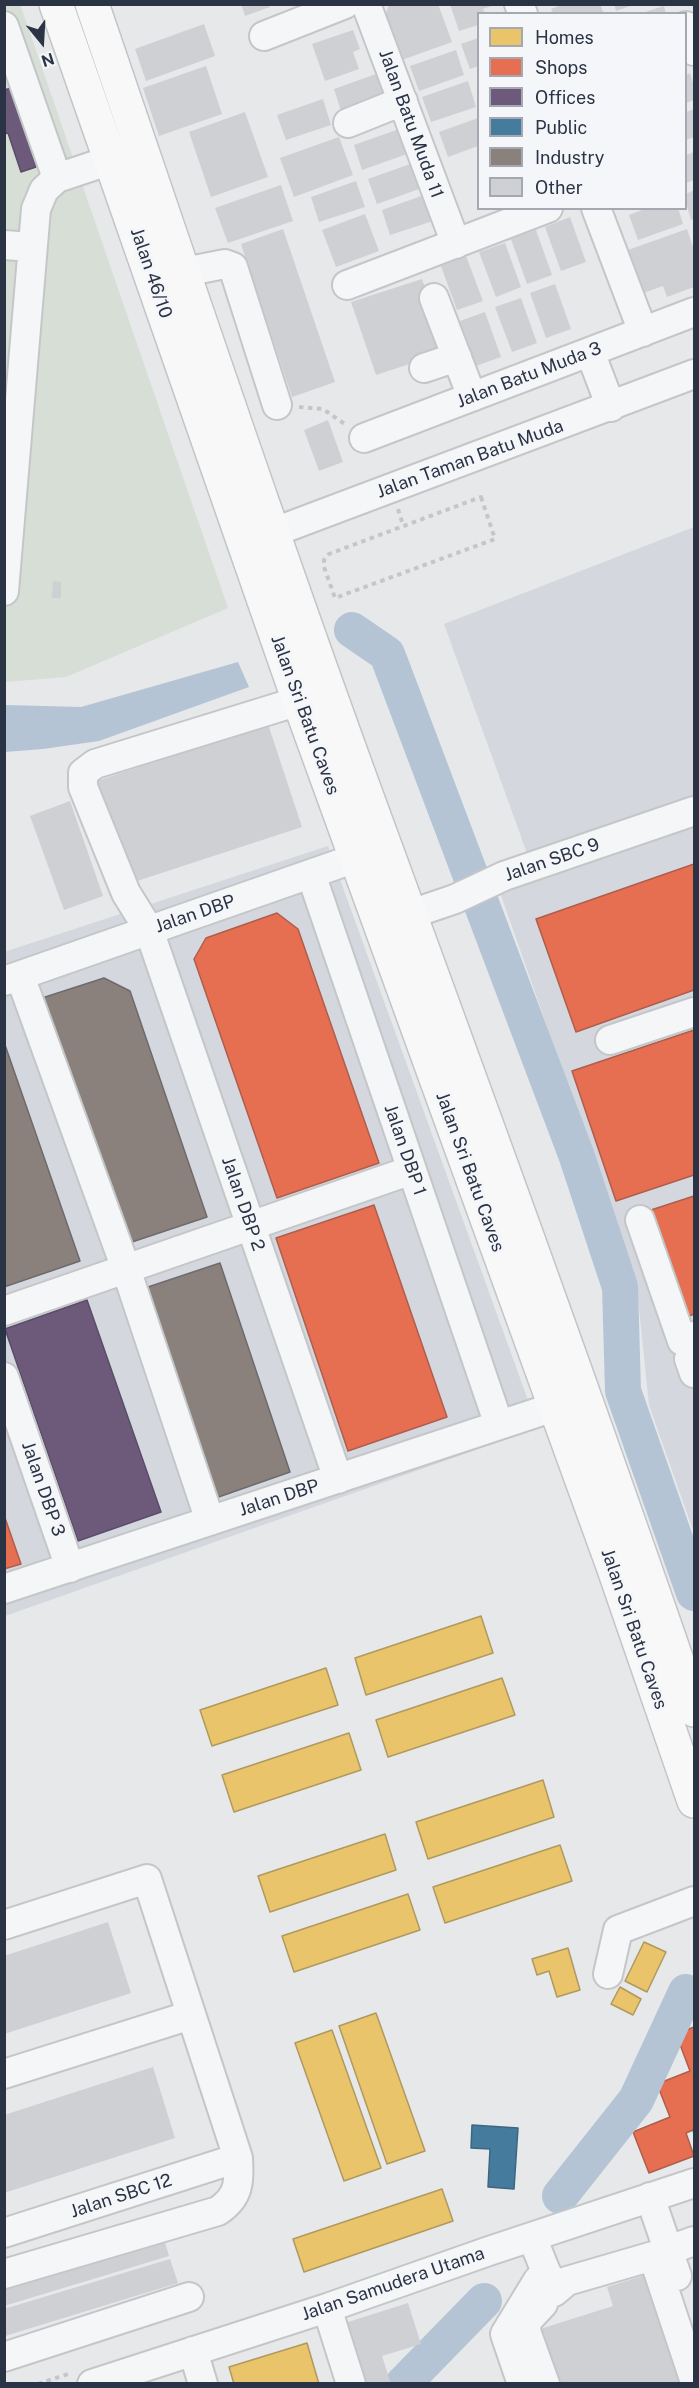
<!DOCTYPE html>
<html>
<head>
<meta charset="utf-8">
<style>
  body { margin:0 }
  #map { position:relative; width:699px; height:2388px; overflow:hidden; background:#e6e8ea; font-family:"Public Sans",sans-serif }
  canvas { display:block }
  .frame { position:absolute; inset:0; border:6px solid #2b3445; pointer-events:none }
  .legend { position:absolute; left:477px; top:12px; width:210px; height:198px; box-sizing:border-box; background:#f4f6f9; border:2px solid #a4a8b1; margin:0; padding:8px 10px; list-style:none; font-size:18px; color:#2b3445 }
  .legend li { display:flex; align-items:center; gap:12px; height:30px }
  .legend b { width:30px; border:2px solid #a4a8b1 }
  .north { position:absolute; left:12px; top:12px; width:60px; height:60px; -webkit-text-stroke:4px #f4f6f9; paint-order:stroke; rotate:162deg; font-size:16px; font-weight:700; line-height:24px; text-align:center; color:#2b3445 }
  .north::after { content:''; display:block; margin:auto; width:21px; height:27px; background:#2b3445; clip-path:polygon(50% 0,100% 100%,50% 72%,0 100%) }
</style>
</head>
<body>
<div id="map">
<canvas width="699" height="2388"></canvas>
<div class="frame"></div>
<ul class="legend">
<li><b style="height:16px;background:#e9c46a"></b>Homes</li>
<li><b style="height:16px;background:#e76f51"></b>Shops</li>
<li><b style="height:16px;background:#6d597a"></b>Offices</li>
<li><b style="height:16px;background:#457b9d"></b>Public</li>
<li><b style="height:16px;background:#8a817c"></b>Industry</li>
<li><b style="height:16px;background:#ced0d3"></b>Other</li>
</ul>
<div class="north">N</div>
</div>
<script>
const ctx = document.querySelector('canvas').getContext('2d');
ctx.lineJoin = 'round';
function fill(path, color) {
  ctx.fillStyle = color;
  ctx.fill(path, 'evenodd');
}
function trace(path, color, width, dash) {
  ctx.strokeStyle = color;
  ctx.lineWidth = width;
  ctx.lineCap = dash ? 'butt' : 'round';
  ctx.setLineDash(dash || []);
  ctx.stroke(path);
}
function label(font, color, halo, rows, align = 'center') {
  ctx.font = font + ' "Public Sans",sans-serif';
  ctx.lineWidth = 6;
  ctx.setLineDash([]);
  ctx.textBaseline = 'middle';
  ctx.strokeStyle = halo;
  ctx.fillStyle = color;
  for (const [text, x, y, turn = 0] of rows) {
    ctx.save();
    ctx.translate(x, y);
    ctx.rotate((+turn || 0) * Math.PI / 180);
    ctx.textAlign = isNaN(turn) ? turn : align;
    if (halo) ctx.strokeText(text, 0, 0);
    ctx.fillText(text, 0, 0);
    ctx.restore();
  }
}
fill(new Path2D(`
  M 694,527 L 694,1533 L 649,1405 L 636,1279 L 492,870 L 528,856 L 444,624 Z
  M 328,846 L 538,1428 L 5,1616 L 4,952 Z`), '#d4d7dd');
fill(new Path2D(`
  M 20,4 L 228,608 L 66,677 L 5,682 L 4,5 Z`), '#d6ded6');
fill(new Path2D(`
  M 238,662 L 249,687 L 99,741 L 43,749 L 5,752 L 5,705 L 81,707 Z`), '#b4c4d5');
const homes = new Path2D(`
  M 481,1616 L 493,1653 L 366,1695 L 355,1658 Z
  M 326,1668 L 338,1705 L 212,1746 L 200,1710 Z
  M 502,1678 L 515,1715 L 388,1757 L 376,1720 Z
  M 349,1733 L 361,1770 L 234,1812 L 222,1775 Z
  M 543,1780 L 554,1817 L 428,1859 L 416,1822 Z
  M 385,1834 L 396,1870 L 270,1912 L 258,1876 Z
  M 560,1845 L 572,1881 L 445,1923 L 433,1887 Z
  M 408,1894 L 420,1930 L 294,1972 L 282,1936 Z
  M 644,1942 L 666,1952 L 647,1992 L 625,1981 Z
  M 568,1948 L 580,1990 L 557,1997 L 549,1971 L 537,1975 L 532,1959 Z
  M 620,1987 L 641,1999 L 633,2015 L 611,2004 Z
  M 376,2013 L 425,2151 L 387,2164 L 339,2026 Z
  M 332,2030 L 381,2168 L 344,2181 L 295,2043 Z
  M 442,2189 L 453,2221 L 304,2272 L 293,2239 Z
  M 307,2343 L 319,2384 L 234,2384 L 229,2367 Z`);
fill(homes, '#e9c46a');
trace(homes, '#b0995f', 1.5);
const shops = new Path2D(`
  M 694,864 L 694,990 L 576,1032 L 536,919 Z
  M 277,913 L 298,929 L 379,1163 L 277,1198 L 194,959 L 206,938 Z
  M 694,1030 L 694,1175 L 616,1201 L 572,1071 Z
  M 694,1196 L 694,1314 L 687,1317 L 651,1210 Z
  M 374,1205 L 447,1417 L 348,1451 L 276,1238 Z
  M 4,1515 L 21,1564 L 4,1569 Z
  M 694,2027 L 694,2134 L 693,2130 L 686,2133 L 694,2156 L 649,2173 L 633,2132 L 670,2117 L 657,2084 L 690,2071 L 676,2034 Z`);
fill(shops, '#e76f51');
trace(shops, '#af5d4d', 1.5);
const offices = new Path2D(`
  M 15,87 L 36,167 L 21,172 L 8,133 L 4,134 L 4,90 Z
  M 87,1300 L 161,1512 L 78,1541 L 5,1329 Z`);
fill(offices, '#6d597a');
trace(offices, '#594e6a', 1.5);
const public = new Path2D(`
  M 472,2125 L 518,2128 L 514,2189 L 488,2187 L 490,2149 L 471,2148 Z`);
fill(public, '#457b9d');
trace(public, '#3d6683', 1.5);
const industry = new Path2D(`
  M 104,978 L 130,991 L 207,1217 L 123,1245 L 39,999 Z
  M 4,1042 L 80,1261 L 4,1287 Z
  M 220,1263 L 290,1472 L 210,1500 L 139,1290 Z`);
fill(industry, '#8a817c');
trace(industry, '#6e6a6c', 1.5);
trace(new Path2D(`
  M 352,630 L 387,654 L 577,1157 L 620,1287 L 623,1391 L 694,1593
  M 560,2196 L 636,2100 L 686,1992
  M 403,2384 L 484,2301`), '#b4c4d5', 36);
fill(new Path2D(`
  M 241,4 L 269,4 L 270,7 L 245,16 Z
  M 389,4 L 438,4 L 452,42 L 399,61 L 384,20 Z
  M 450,4 L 494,4 L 494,5 L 483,9 L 485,14 L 478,14 L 478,25 L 459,31 Z
  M 564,4 L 600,4 L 604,14 L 553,14 L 551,9 Z
  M 614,4 L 633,4 L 633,5 L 616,11 Z
  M 664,6 L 666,14 L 642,14 L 642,13 Z
  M 204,24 L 215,56 L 146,81 L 135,49 Z
  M 353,30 L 360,49 L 353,52 L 359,69 L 325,81 L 312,44 Z
  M 478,38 L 478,66 L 470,69 L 461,44 Z
  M 456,50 L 464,75 L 419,91 L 410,66 Z
  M 206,66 L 222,114 L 159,136 L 143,88 Z
  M 379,73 L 388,98 L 342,114 L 334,89 Z
  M 690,73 L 694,86 L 694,100 L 686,103 L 686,75 Z
  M 468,81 L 476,107 L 431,122 L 422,97 Z
  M 323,99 L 331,125 L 286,140 L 277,115 Z
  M 694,109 L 694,137 L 686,140 L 686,112 Z
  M 245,112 L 268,177 L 211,197 L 189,132 Z
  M 478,118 L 478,146 L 448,157 L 439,132 Z
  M 399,129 L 407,154 L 362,170 L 354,145 Z
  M 339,137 L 353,175 L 294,197 L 280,158 Z
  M 694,152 L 694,180 L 686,183 L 686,155 Z
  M 413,163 L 422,188 L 377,204 L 368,179 Z
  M 356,181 L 365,207 L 319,222 L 311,197 Z
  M 281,185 L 293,221 L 228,243 L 215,208 Z
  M 694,190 L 694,219 L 691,220 L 686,202 L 686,194 Z
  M 427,194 L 436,220 L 390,235 L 382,210 Z
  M 647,208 L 678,208 L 683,224 L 638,240 L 629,215 Z
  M 365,214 L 379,251 L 336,267 L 322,230 Z
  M 570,217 L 586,262 L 561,271 L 545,227 Z
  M 283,229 L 335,382 L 292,397 L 241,244 Z
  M 687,229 L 694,250 L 694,287 L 667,297 L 663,286 L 643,293 L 628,250 Z
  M 536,230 L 552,275 L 527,284 L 511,239 Z
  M 505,243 L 521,287 L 496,297 L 479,252 Z
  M 466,256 L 483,301 L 457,310 L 441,266 Z
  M 422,279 L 446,352 L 376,375 L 351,302 Z
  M 555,284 L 571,329 L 546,338 L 530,293 Z
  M 521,298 L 537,343 L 512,352 L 495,307 Z
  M 485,312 L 501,357 L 476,366 L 460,321 Z
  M 328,420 L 343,462 L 319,471 L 304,430 Z
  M 53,581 L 61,582 L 61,598 L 52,598 Z
  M 268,724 L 302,827 L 131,883 L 97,781 Z
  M 70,801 L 103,896 L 64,910 L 30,816 Z
  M 108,1922 L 131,1993 L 4,2034 L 4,1956 Z
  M 153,2067 L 175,2138 L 4,2193 L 4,2115 Z
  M 162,2232 L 169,2256 L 4,2306 L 4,2280 Z
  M 170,2259 L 178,2283 L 5,2336 L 4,2309 Z
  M 655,2272 L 691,2384 L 554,2384 L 537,2330 L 613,2306 L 607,2287 Z
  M 408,2303 L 421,2344 L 382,2356 L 391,2384 L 361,2384 L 342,2324 Z`), '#ced0d3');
const minor = new Path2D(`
  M 366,4 L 456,244
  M 519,4 L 523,14
  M 4,26 L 57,178
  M 686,26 L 694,51
  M 264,36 L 345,4
  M 348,123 L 403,101
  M 596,208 L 643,332
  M 4,245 L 32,247
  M 184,272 L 225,264 L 233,267 L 277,405
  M 347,285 L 548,208
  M 434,298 L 472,397
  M 590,352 L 611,407
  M 424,368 L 457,357
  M 364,438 L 694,312
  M 253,540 L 694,374
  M 4,591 L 36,209 L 44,190 L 57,178 L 111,160
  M 299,701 L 95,764 L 83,773 L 83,787 L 126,893 L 149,930 L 338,1479
  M 311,874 L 499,1425
  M 411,914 L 455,899 L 504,876 L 694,811
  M 20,976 L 126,1269 L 210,1521
  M 4,981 L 376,851
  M 610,1040 L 694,1012
  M 640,1220 L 682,1341 L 694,1336
  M 4,1311 L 412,1170
  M 694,1357 L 689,1359 L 694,1373
  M 4,1377 L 70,1568
  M 4,1589 L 554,1407
  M 4,1925 L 147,1879 L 238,2158 C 239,2182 240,2196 218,2211 L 4,2274
  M 608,1974 L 618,1930 L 694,1901
  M 4,2074 L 191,2015
  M 650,2197 L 677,2276
  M 4,2233 L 238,2158
  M 532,2237 L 554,2292 L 567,2281 L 653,2256 L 694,2379
  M 669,2250 L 694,2241
  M 543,2304 L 527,2321 L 526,2331 L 545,2384
  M 327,2308 L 351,2384
  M 193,2351 L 203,2384
  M 4,2357 L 189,2297
  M 92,2384 L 327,2308 L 489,2251 L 694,2183
  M 522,2384 L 505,2334 L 538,2280 L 548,2275`);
const major = new Path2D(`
  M 56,4 L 299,701 L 613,1566 L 694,1801
  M 92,4 C 188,285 282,567 385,846 C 490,1133 595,1421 694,1710`);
trace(minor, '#c4c6c8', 32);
trace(major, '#c2c5c8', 36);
trace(new Path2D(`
  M 299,407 L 323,409 L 346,425
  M 481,497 L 495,539 L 335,598 L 324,567 L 324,560 L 329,554 Z
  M 398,509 L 403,525
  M 38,2384 L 71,2373`), '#c5c6ca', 4, [4.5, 4.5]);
trace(minor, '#f5f6f7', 28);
trace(major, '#f8f8f8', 33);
label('18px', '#2b3445', '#f4f6f9', [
  ["Jalan Batu Muda 11",411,124,70],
  ["Jalan 46/10",151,273,71],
  ["Jalan Batu Muda 3",529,375,-21],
  ["Jalan Taman Batu Muda",470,459,-20],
  ["Jalan Sri Batu Caves",305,715,70],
  ["Jalan SBC 9",552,860,-19],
  ["Jalan DBP",195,914,-19],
  ["Jalan DBP 1",405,1150,71],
  ["Jalan Sri Batu Caves",470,1172,70],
  ["Jalan DBP 2",243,1204,71],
  ["Jalan DBP 3",43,1489,71],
  ["Jalan DBP",279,1498,-18],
  ["Jalan Sri Batu Caves",634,1629,71],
  ["Jalan SBC 12",121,2196,-18],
  ["Jalan Samudera Utama",393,2284,-19]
]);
</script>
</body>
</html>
